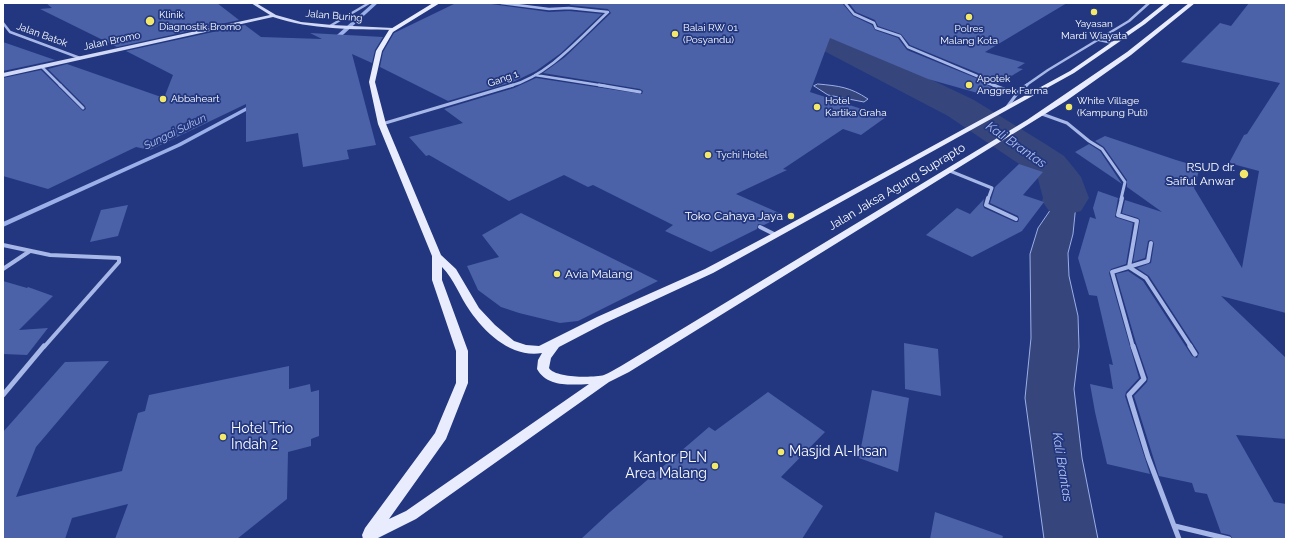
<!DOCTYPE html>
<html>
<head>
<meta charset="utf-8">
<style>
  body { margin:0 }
  #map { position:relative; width:1289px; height:542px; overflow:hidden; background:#22377f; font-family:Raleway,sans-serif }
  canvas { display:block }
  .frame { position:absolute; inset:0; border:4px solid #fff; pointer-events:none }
</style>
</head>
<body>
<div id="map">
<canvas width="1289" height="542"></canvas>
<div class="frame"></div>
</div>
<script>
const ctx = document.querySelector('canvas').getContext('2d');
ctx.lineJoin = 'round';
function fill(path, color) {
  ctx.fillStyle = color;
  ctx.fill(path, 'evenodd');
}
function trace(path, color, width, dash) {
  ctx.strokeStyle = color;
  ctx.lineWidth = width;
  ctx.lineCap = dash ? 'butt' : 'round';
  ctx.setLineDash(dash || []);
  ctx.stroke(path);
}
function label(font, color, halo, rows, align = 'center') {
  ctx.font = font + ' Raleway,sans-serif';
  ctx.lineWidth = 3.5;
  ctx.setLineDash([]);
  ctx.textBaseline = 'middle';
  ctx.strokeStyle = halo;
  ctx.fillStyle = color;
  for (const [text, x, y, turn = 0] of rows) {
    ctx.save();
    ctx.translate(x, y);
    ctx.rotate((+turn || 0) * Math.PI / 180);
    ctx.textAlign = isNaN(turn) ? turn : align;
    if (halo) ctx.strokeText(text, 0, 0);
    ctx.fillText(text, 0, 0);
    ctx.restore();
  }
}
const water = new Path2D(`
  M 818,84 C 839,86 850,87 868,99 L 864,102 L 828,95 L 814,86 Z
  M 1030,143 L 1065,173 L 1076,204 L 1073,234 L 1068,253 L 1069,276 L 1078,316 L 1079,347 L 1074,389 L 1082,458 L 1098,539 L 1044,539 L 1025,398 L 1031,338 L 1030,254 L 1038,228 L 1051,209 L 1055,194 L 1047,174 L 1018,153 Z`);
fill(water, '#36467c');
trace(water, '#9bafe8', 1);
fill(new Path2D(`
  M 373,3 L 378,3 L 333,44 L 329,44 L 329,42 Z
  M 254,103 L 259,104 L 181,146 L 3,227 L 3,222 L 177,144 Z`), '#9bafe8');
fill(new Path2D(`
  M 768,3 L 794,3 L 798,10 L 846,39 L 974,100 L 1047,145 L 1064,156 L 1074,168 L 1081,177 L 1089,198 L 1081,211 L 1065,215 L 1049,211 L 1042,201 L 1043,198 L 1038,179 L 1034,174 L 948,116 L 824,51 L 795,33 L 778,21 Z`), '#36467c');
fill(new Path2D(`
  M 46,3 L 217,3 L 239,20 L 117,47 L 40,9 L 52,8 Z
  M 456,3 L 484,3 L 549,12 L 569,11 L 602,14 L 561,53 L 536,71 L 513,82 L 448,101 L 380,67 L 383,52 L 394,33 Z
  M 573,3 L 842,3 L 853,16 L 872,25 L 875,30 L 898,38 L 907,50 L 976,78 L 992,88 L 981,94 L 928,79 L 830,38 L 810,92 L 886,117 L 861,135 L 843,129 L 783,169 L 787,170 L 736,194 L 784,215 L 764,225 L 758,224 L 757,229 L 711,252 L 665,231 L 673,225 L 593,185 L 588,187 L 564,175 L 509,201 L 429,155 L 426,156 L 409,137 L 463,123 L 444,109 L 514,88 L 536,78 L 642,94 L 643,91 L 640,89 L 543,73 L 565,57 L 611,13 L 608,9 L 569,5 Z
  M 849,3 L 1067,3 L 985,52 L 1025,63 L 1017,68 L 1023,69 L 998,84 L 988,81 L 978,73 L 910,45 L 901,34 L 878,26 L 875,20 L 856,12 Z
  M 1249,3 L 1286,3 L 1286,313 L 1221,296 L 1286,358 L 1286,439 L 1236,435 L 1274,502 L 1286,504 L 1286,539 L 1233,539 L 1230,535 L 1221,533 L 1207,494 L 1195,492 L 1192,483 L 1159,476 L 1134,396 L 1147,382 L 1148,378 L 1136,343 L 1116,274 L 1128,271 L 1143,281 L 1192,356 L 1197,358 L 1199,353 L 1149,276 L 1137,268 L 1151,263 L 1154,244 L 1153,241 L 1150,240 L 1148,241 L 1145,258 L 1133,262 L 1140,220 L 1138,218 L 1122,213 L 1125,200 L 1162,212 L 1127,187 L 1127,180 L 1104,147 L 1095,141 L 1105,136 L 1176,160 L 1200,167 L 1194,188 L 1242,268 L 1259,171 L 1229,163 L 1244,135 L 1247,134 L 1280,83 L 1181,62 L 1220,23 L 1231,26 Z
  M 245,25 L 261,37 L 322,39 L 310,33 L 383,37 L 375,50 L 372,63 L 352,54 L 376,145 L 347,150 L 349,159 L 303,167 L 298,133 L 246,142 L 246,104 L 150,150 L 136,147 L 48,189 L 3,176 L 3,78 L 41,70 L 83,111 L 86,109 L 85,106 L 48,69 L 67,64 L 164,98 L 173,75 L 126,51 Z
  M 3,42 L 55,60 L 3,71 Z
  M 1089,144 L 1100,151 L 1122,184 L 1075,152 Z
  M 1019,164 L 1043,172 L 1023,195 L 1044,202 L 1022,231 L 972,257 L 926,235 L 957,208 L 970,214 L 984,199 L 983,205 L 984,208 L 1015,222 L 1018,222 L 1019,219 L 1018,216 L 990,203 L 995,187 Z
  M 1098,191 L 1118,198 L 1115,217 L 1133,223 L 1126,264 L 1111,269 L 1109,273 L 1139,378 L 1126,392 L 1125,396 L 1150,474 L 1107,464 L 1095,412 L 1090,384 L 1113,389 L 1109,364 L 1113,365 L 1097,296 L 1089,295 L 1078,258 L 1090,217 L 1096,219 L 1093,208 Z
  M 128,205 L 118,236 L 90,242 L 101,210 Z
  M 521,213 L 658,281 L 578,321 L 560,323 L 519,313 L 501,307 L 478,290 L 467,266 L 499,257 L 482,235 Z
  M 3,281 L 27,288 L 28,287 L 53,296 L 19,330 L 48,328 L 27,355 L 3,354 Z
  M 904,343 L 938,349 L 941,396 L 905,389 Z
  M 109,361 L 36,447 L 16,497 L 122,471 L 138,413 L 145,411 L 149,395 L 289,366 L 289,389 L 310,384 L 311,392 L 319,390 L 319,436 L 311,439 L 311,446 L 288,452 L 287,499 L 237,539 L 115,539 L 128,504 L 72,518 L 65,539 L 3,539 L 3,432 L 65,362 Z
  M 872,390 L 909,398 L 898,472 L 859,458 Z
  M 768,392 L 825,432 L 781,477 L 823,506 L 802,539 L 581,539 L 610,512 L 709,427 L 715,431 Z
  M 935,512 L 1003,536 L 1002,539 L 930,539 Z`), '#4b61a8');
trace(new Path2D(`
  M 501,3 L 549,9 L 569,8 L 608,12
  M 845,3 L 854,14 L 874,23 L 876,28 L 900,36 L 908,47 L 977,76 L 987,83 L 996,86
  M 3,23 L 10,32 L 80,58
  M 330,26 L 369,3
  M 1099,40 L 1113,43
  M 41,66 L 61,86
  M 535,75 L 605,86
  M 510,86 C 549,75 579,39 608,12
  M 1025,86 L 1048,70 L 1129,21 L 1149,3`), '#a7b7e7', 2.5);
trace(new Path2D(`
  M 60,85 L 83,108
  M 599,85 L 640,92
  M 993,85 L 1017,94
  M 1007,107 L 1019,91 L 1027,85
  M 1042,114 L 1067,123 L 1089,141 L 1102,149 L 1125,182 L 1121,199
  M 382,124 L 513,85
  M 950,171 L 992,188 L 988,199`), '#a7b7e7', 3);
trace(new Path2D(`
  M 988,198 L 986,205 L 1016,219
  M 1122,198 L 1118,215 L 1137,221 L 1129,267
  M 760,227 L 776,235
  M 3,245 L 50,255 L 119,258 L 119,262 L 44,347
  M 1129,267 L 1146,278 L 1191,347
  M 3,269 L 30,251
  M 1133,347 L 1112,272 L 1148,261 L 1151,243`), '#a7b7e7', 4);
trace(new Path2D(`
  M 1133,346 L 1144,379 L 1129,395 L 1148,457 L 1179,539
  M 1190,346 L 1195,354
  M 3,395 L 44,346
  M 1175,526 L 1229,539`), '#a7b7e7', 5);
fill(new Path2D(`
  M 251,3 L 256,3 L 276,15 L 301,22 L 332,25 L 393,28 L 395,29 L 393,30 C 353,29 312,30 273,17 L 3,77 L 3,73 L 270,15 Z`), '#d1d9f6');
fill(new Path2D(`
  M 433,3 L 440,3 L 393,32 L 382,51 L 375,82 L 386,124 L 441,255 L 456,269 L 479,308 L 495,325 L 514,341 L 526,345 L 539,346 L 597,317 L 705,269 L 773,233 L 1070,71 L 1141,22 L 1165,3 L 1171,3 L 1145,24 L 1074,73 L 713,273 L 605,323 L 559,347 L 551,358 L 549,368 C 555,378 593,378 604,375 C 609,373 615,369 621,366 L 1027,120 L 1127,52 L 1189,3 L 1195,3 L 1131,55 L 1066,101 L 629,372 L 609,382 L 416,519 L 376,539 L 363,539 L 362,535 L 365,528 L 435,433 L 456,383 L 456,351 L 432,280 L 432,256 L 378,124 L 369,82 L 376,51 L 389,30 ZM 442,267 C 454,279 460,297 470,311 C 486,334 512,358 542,353 L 538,360 L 537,369 C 547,387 570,385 589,384 L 406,511 L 389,519 L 446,439 L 468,383 L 468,351 L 442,280 Z`), '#e9ecfd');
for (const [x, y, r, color] of [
  [1094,12,4,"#f3e869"],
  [969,17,4,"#f3e869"],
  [150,21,5,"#f3e869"],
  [675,34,4,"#f3e869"],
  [969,85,4,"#f3e869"],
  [163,99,4,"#f3e869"],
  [817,107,4,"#f3e869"],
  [1069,107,4,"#f3e869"],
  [708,155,4,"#f3e869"],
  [1244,174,5,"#f3e869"],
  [791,216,4,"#f3e869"],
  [557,274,4,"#f3e869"],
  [223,437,4,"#f3e869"],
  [781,452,4,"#f3e869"],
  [715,466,4,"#f3e869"]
]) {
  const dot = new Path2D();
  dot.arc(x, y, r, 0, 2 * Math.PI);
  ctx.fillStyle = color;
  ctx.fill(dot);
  trace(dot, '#22377f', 1.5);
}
label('10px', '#fff', '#22377f', [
  ["Klinik",159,15],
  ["Diagnostik Bromo",159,27],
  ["Yayasan",1094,24,"center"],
  ["Mardi Wiayata",1094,36,"center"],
  ["Balai RW 01",683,28],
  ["(Posyandu)",683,40],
  ["Polres",969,29,"center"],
  ["Malang Kota",969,41,"center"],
  ["Apotek",977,79],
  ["Anggrek Farma",977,91],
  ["Abbaheart",171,99],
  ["Hotel",825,101],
  ["Kartika Graha",825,113],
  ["White Village",1077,101],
  ["(Kampung Puti)",1077,113],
  ["Tychi Hotel",716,155]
], 'left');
label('10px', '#fff', '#22377f', [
  ["Jalan Buring",334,16,5],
  ["Jalan Batok",42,35,20],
  ["Jalan Bromo",112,41,-12],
  ["Gang 1",503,79,-19]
]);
label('italic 11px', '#b2c1ef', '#22377f', [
  ["Sungai Sukun",175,132,-26]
]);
label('12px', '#fff', '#22377f', [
  ["RSUD dr.",1235,167],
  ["Saiful Anwar",1235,181],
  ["Toko Cahaya Jaya",783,216],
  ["Avia Malang",565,274,"left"]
], 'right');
label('12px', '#fff', '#22377f', [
  ["Jalan Jaksa Agung Suprapto",897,187,-31]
]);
label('italic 13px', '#b2c1ef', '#22377f', [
  ["Kali Brantas",1016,145,35],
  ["Kali Brantas",1062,467,81]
]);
label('14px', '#fff', '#22377f', [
  ["Hotel Trio",231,429],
  ["Indah 2",231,445],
  ["Masjid Al-Ihsan",789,452],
  ["Kantor PLN",707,458,"right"],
  ["Area Malang",707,474,"right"]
], 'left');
</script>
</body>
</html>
